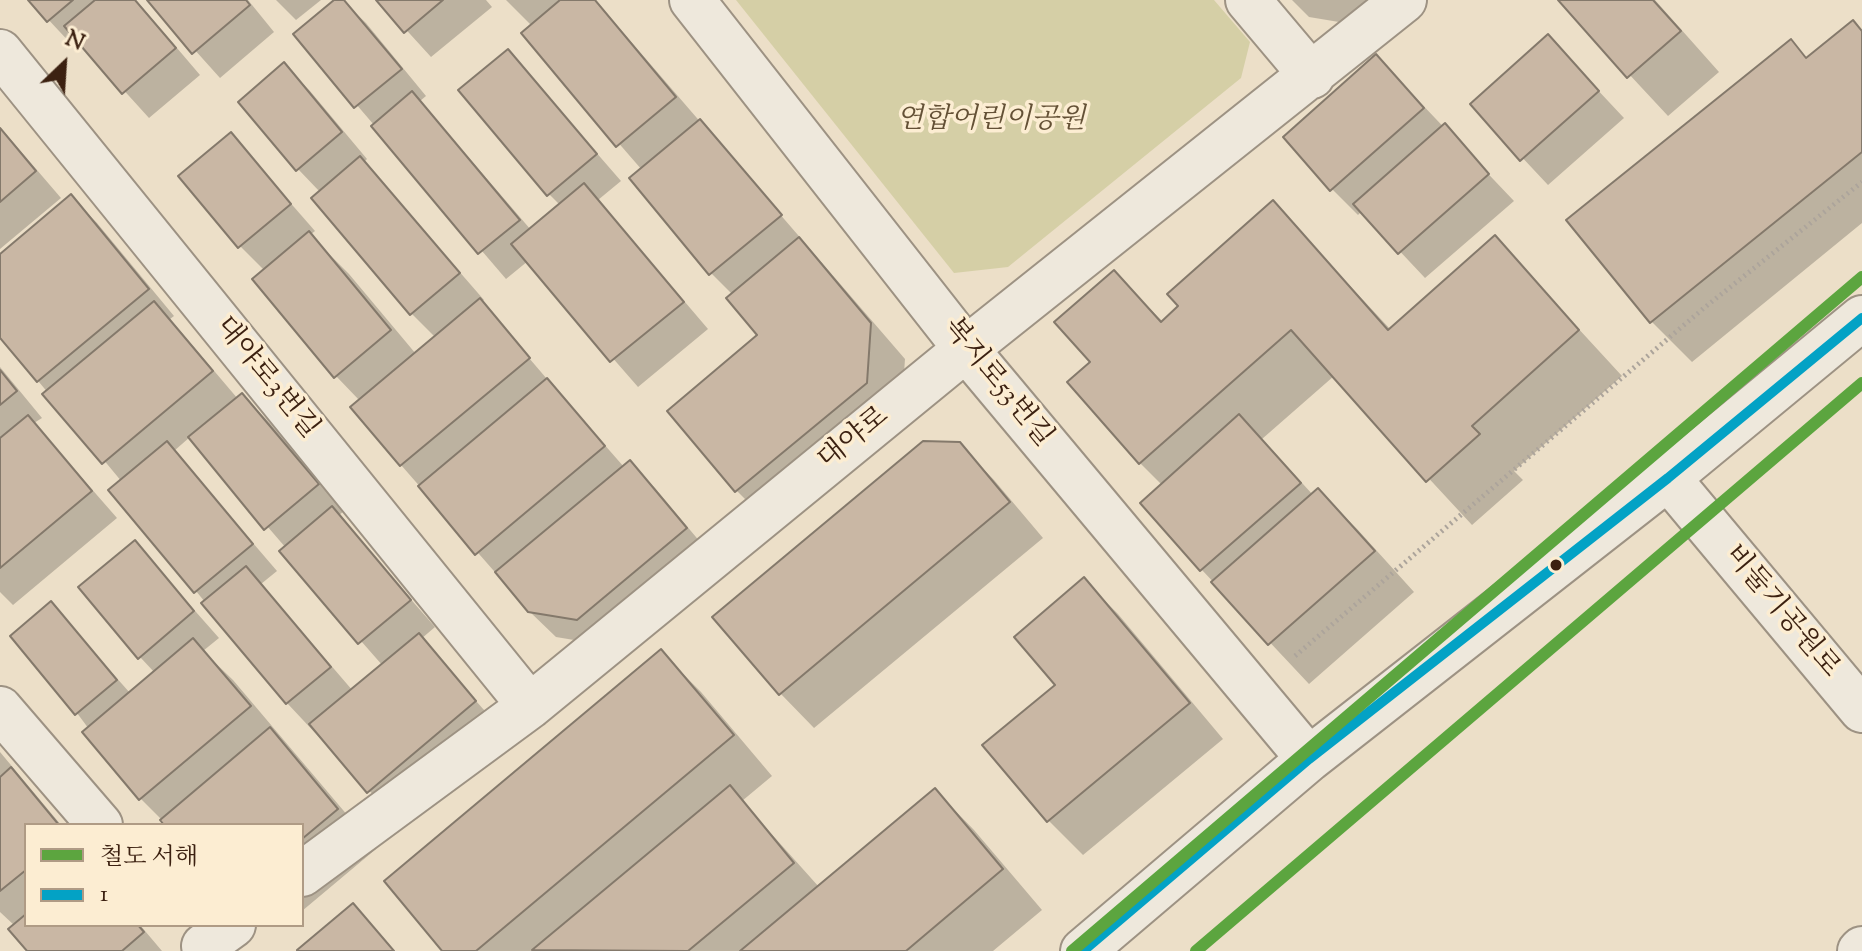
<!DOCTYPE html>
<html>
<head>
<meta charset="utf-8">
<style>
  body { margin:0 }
  #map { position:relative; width:1862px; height:951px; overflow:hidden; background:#ecdfc8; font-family:"Sorts Mill Goudy","Noto Serif KR",serif }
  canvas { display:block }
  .legend { position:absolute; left:24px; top:823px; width:280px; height:104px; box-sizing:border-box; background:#fcedd2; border:2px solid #af9b85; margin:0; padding:10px 14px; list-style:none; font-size:24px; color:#3c2111 }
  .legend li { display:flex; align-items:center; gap:16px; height:40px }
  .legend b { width:40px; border:2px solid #af9b85 }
  .north { position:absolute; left:24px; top:24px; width:80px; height:80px; -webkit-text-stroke:6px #fcedd2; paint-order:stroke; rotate:25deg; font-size:22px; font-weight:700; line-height:32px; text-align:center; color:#3c2111 }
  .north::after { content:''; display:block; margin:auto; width:28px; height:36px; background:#3c2111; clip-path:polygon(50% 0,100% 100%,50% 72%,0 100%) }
</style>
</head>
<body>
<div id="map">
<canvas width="1862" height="951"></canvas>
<ul class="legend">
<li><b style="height:10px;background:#5ca53f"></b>철도 서해</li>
<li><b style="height:10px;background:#03a2c5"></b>1</li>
</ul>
<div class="north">N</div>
</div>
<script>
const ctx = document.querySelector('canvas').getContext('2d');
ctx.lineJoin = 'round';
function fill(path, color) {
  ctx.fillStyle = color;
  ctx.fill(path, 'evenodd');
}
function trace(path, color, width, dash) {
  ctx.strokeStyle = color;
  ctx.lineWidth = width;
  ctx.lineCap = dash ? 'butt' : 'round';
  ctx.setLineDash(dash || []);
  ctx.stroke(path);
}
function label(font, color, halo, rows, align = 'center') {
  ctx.font = font + ' "Sorts Mill Goudy","Noto Serif KR",serif';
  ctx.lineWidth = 7;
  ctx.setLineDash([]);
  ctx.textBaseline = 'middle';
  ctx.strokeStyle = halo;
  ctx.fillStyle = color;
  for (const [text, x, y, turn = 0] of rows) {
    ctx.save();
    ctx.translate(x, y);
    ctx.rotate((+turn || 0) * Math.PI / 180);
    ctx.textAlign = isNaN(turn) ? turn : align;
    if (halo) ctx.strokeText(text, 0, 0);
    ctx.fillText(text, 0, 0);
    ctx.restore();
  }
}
fill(new Path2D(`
  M 736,0 L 1214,0 L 1250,42 L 1241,78 L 1008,267 L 954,273 Z`), '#d5cfa6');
fill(new Path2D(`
  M 30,0 L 136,0 L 200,75 L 149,118 L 80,42 L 74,47 Z
  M 150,0 L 248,0 L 274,32 L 220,78 Z
  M 276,0 L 321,0 L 296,20 Z
  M 337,0 L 342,0 L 366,23 L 426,96 L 420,101 L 531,230 L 560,205 L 549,194 L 508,51 L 621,181 L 598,200 L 708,329 L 638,387 L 528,261 L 506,279 L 296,34 Z
  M 379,0 L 486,0 L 492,7 L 431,57 Z
  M 506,0 L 595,0 L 905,359 L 901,417 L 771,525 L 737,491 L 670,411 L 760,335 L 733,295 L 711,273 L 642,170 L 523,33 L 532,26 Z
  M 1292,0 L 1375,0 L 1351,24 L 1309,17 Z
  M 1560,0 L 1655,0 L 1719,72 L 1668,116 Z
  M 1862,32 L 1862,223 L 1692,362 L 1652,322 L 1569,221 L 1790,41 L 1808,59 Z
  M 1548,37 L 1624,118 L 1548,185 L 1472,104 Z
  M 1376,56 L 1514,201 L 1425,278 L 1362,211 L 1358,215 L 1332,189 Z
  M 284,65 L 310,91 L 367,159 L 364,162 L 484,300 L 481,302 L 553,386 L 624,467 L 630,462 L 655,488 L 711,555 L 604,645 L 556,637 L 529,611 L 401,465 L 360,401 L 336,376 L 265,271 L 240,246 L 231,135 L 315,231 L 310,235 L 349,274 L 416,354 L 436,338 L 411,313 L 320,192 L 298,169 Z
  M 0,127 L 61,198 L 0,249 Z
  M 71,197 L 97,223 L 174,316 L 170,319 L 238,399 L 242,395 L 268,421 L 344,511 L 338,516 L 435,627 L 421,639 L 500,728 L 394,817 L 287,703 L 196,591 L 122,482 L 0,335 L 0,256 ZM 190,437 L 286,548 L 282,551 L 383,666 L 353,691 L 261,584 L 277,571 L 174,451 Z
  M 1273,203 L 1391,330 L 1495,238 L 1622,376 L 1514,471 L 1523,480 L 1472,525 L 1334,376 L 1262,439 L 1313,495 L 1318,490 L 1358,530 L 1414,592 L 1309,684 L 1202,570 L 1162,485 L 1140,463 L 1093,362 L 1114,272 L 1163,322 Z
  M 0,367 L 42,418 L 34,423 L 117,518 L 13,605 L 0,592 Z
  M 959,444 L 994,480 L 1043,538 L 814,728 L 780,693 Z
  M 135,543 L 219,638 L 203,651 L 233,680 L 376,849 L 302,911 L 302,825 L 167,825 L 141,799 L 77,713 L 51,604 L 130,693 L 155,673 L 140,657 Z
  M 1084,580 L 1118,614 L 1223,739 L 1083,855 L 1049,821 L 985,745 L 1057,685 Z
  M 661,652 L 701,692 L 772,776 L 742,801 L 819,887 L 935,790 L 974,830 L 1042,910 L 993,951 L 445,951 Z
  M 0,752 L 61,825 L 26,825 L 26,925 L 140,925 L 162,951 L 30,951 L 15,926 L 0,912 Z
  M 353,906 L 395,951 L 300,951 Z`), '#0003');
const building = new Path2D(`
  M 28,0 L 73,0 L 47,22 Z
  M 95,0 L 135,0 L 176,48 L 122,94 L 64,26 Z
  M 147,0 L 246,0 L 250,5 L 192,54 Z
  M 334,0 L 344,0 L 402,69 L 354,108 L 293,34 Z
  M 376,0 L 443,0 L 404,33 Z
  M 560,0 L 595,0 L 676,97 L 616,147 L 521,33 Z
  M 1558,0 L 1653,0 L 1681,31 L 1627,78 Z
  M 1853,20 L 1862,31 L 1862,152 L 1650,323 L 1566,220 L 1791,39 L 1806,58 Z
  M 1548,34 L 1599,91 L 1520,161 L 1470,104 Z
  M 508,49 L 597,154 L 547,196 L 458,90 Z
  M 1376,54 L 1424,108 L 1330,191 L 1283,137 Z
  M 284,62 L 342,132 L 296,171 L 238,102 Z
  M 412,91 L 520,220 L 478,254 L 371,126 Z
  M 700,119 L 782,215 L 709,275 L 629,178 Z
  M 1445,123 L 1489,174 L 1398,254 L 1353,204 Z
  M 0,128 L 36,171 L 0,202 Z
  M 231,132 L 291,204 L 238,248 L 178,176 Z
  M 360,156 L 460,273 L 410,315 L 311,198 Z
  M 584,183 L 684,302 L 610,362 L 511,244 Z
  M 71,194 L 149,289 L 37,382 L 0,338 L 0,254 Z
  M 1273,200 L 1388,330 L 1495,235 L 1579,330 L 1472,426 L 1480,434 L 1426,482 L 1291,330 L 1139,464 L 1067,382 L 1090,362 L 1054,322 L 1114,270 L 1161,322 L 1178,306 L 1167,294 Z
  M 309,231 L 391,330 L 334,378 L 252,279 Z
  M 799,237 L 871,323 L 867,383 L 735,492 L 667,411 L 757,335 L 726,298 Z
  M 480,298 L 530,358 L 400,466 L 350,407 Z
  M 154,301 L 213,371 L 102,464 L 42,394 Z
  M 0,370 L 17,391 L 0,405 Z
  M 547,378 L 605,446 L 475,555 L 418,486 Z
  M 242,393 L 319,484 L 264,530 L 188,437 Z
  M 1239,414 L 1301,483 L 1200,571 L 1140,503 Z
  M 28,415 L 92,491 L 0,568 L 0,438 Z
  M 167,441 L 253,544 L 194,593 L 108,490 Z
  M 923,441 L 960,442 L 1010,502 L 779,695 L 712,617 Z
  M 630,460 L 687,528 L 577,620 L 528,612 L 495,572 Z
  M 1318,488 L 1375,551 L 1268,645 L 1211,582 Z
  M 332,506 L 411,600 L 358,644 L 279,551 Z
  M 135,540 L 194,611 L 138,659 L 78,587 Z
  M 246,566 L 331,667 L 286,704 L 201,603 Z
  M 1084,577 L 1190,703 L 1047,822 L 982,745 L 1055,685 L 1014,637 Z
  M 51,601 L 117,680 L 75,715 L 10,636 Z
  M 419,633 L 476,701 L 367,793 L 309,724 Z
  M 193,638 L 251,706 L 139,800 L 82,732 Z
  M 661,649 L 734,735 L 476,951 L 442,951 L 384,881 Z
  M 270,727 L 338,809 L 302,839 L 302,825 L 164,825 L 160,820 Z
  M 11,767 L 59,825 L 26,825 L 26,870 L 0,891 L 0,777 Z
  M 730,785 L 794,863 L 688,951 L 532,950 Z
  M 935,788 L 1003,869 L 906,951 L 740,951 Z
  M 353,903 L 394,951 L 297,951 L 297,950 Z
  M 26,914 L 26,925 L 138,925 L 144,932 L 122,951 L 27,951 L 8,929 Z`);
fill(building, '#c9b7a4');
trace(building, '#84796b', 2);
const minor = new Path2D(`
  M 692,0 L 966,349 L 1309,759
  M 1248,0 L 1312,76
  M 0,52 L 530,706
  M 1668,478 L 1862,710
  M 0,709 L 100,825
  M 302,874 L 530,706 L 966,349 L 1404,0
  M 204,946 L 233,925
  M 1083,951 L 1309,759 L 1668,478 L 1862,318
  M 1860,951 L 1862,949`);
trace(minor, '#9d9283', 48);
trace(new Path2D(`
  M 1295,656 L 1704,308 L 1862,182`), '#aca49b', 5, [2, 4]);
trace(minor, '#eee8dc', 44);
trace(new Path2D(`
  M 1083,951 L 1309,759 L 1668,478 L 1862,318`), '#03a2c5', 10);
trace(new Path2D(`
  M 1072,951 L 1862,277
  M 1196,951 L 1862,383`), '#5ca53f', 12);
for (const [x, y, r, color] of [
  [1556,565,7,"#3c2111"]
]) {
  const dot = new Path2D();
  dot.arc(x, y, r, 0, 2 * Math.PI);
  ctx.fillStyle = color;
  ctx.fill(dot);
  trace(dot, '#fcedd2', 3);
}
label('italic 28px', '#645136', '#fcedd2', [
  ["연합어린이공원",991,122]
]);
label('28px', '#3c2111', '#fcedd2', [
  ["대야로3번길",265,379,51],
  ["복지로53번길",996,384,51],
  ["대야로",855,440,-39],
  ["비둘기공원로",1780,613,50]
]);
</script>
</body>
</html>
